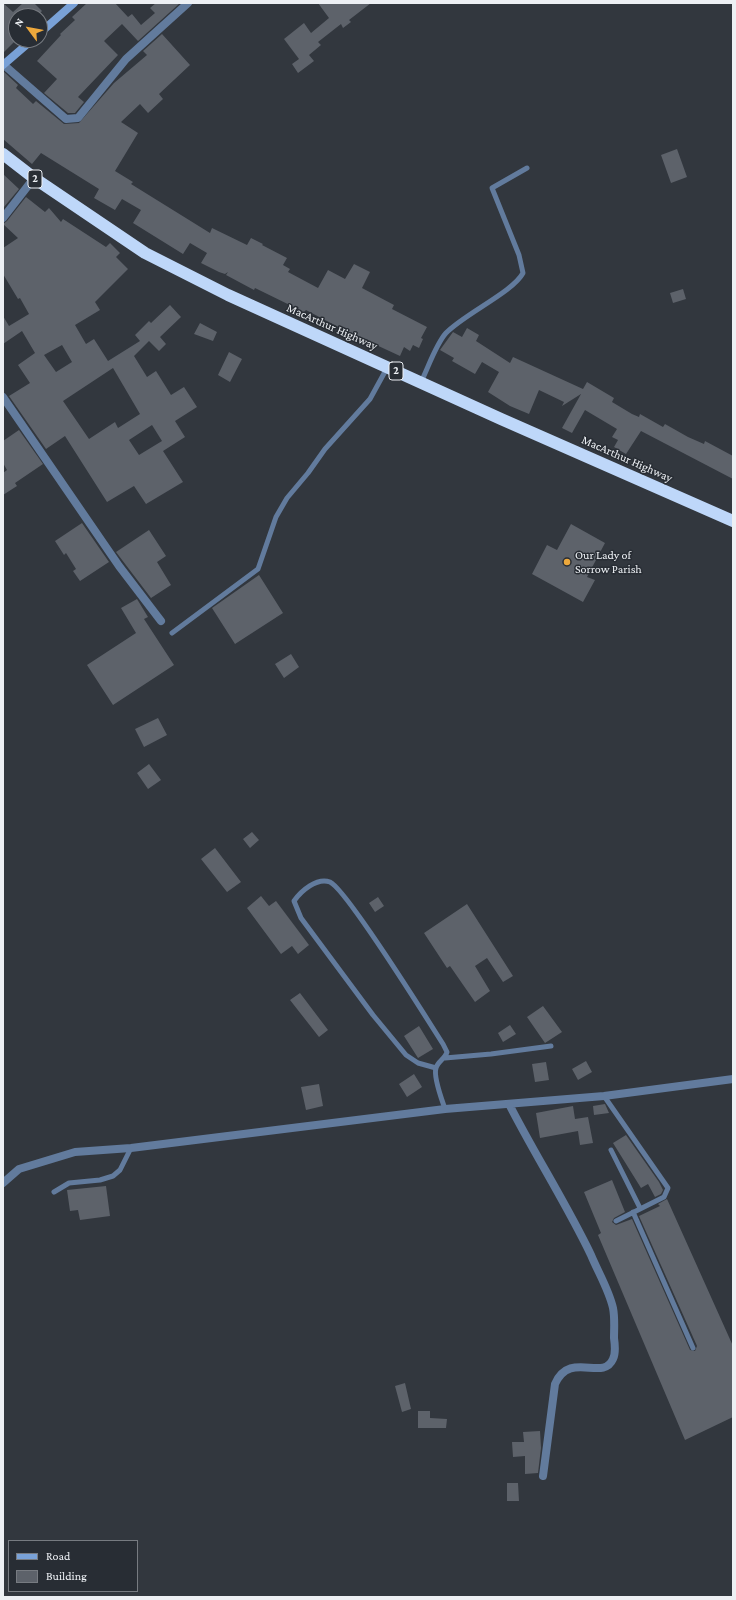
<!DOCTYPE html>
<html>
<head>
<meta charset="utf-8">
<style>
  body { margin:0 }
  #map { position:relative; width:736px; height:1600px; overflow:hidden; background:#32373e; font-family:"Crimson Pro",serif }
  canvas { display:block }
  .frame { position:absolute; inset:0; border:4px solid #edf0f4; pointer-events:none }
  .legend { position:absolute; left:8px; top:1540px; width:130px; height:52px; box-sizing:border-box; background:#282d34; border:1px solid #777b81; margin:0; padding:5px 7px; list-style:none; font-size:12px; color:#edf0f4 }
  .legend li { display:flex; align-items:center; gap:8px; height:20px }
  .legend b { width:20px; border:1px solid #777b81 }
  .north { position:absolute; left:8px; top:8px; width:40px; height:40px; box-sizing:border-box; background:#282d34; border:1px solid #777b81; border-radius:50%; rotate:302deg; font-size:11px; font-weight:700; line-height:16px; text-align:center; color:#edf0f4 }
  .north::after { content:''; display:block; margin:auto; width:14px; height:18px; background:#eda83c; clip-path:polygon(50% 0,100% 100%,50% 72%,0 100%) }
</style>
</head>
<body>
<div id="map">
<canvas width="736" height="1600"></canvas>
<div class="frame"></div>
<ul class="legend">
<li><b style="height:5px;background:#79a1d7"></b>Road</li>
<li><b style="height:11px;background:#5d626a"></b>Building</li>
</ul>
<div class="north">N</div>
</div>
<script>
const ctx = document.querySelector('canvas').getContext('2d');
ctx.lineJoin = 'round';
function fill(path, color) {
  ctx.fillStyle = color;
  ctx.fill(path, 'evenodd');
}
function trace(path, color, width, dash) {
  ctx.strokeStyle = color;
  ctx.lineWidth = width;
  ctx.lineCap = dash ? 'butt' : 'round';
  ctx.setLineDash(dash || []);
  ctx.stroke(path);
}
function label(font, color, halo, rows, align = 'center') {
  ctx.font = font + ' "Crimson Pro",serif';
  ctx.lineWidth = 3;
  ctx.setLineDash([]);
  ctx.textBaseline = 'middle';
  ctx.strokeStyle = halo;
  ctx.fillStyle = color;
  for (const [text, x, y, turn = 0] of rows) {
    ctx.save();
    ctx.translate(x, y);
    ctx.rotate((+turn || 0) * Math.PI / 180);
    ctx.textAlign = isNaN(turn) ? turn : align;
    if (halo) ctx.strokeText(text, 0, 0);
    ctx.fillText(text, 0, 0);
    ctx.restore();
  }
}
fill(new Path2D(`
  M 3,3 L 13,12 L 23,3 L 34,3 L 42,11 L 37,16 L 16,16 L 16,40 L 3,53 Z
  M 87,3 L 115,3 L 128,17 L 132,14 L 141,25 L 155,13 L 150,8 L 156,3 L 180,3 L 138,41 L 122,24 L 104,41 L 118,55 L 78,97 L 84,102 L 75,113 L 68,113 L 44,93 L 57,79 L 37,61 L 61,35 L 60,34 L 75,20 L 72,17 Z
  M 318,3 L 371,3 L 349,20 L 351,22 L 343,28 L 341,24 L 318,42 L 321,45 L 309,55 L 314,61 L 298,73 L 292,64 L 299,59 L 284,39 L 304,23 L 311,33 L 329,18 Z
  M 162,34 L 190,65 L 159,94 L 163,99 L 148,113 L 140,104 L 121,122 L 138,133 L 115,171 L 133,182 L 131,184 L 210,233 L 212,228 L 247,245 L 251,238 L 263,244 L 262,245 L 287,258 L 283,265 L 290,269 L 288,272 L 318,288 L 328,270 L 345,279 L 354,264 L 370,272 L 362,288 L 394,305 L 392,309 L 427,327 L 421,338 L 423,339 L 419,348 L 413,345 L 410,351 L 404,347 L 400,356 L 344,330 L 306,310 L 304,312 L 255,288 L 254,290 L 226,275 L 228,272 L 225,274 L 219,272 L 201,263 L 207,253 L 190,243 L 183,254 L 133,223 L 141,210 L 122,199 L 115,210 L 94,198 L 99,189 L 41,153 L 32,164 L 3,139 L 3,71 L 18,85 L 16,88 L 33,104 L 36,101 L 64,124 L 79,123 L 114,83 L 147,55 L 143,51 Z
  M 677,149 L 687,177 L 671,183 L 661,155 Z
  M 3,174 L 19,189 L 4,207 L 3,206 Z
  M 26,197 L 45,212 L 49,208 L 61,222 L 63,219 L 106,247 L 110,243 L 120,253 L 116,257 L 128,269 L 95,302 L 100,310 L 75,325 L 86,344 L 94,339 L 108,361 L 140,341 L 135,335 L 149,321 L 151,323 L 170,305 L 181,317 L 160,337 L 166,344 L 159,351 L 149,341 L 134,356 L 147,377 L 156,371 L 171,395 L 184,387 L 197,407 L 175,421 L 185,437 L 163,451 L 183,482 L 146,504 L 134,486 L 107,502 L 65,436 L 46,449 L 9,396 L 30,383 L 18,365 L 35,353 L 22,331 L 3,344 L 3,316 L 9,326 L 29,314 L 20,298 L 18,299 L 3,274 L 3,248 L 18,238 L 3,224 L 7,221 ZM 62,345 L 72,362 L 56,372 L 44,355 ZM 113,368 L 140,414 L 118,428 L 115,422 L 89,439 L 63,401 ZM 152,425 L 162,441 L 139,455 L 129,440 Z
  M 683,289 L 686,299 L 673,303 L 670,293 Z
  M 200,323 L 217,332 L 213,341 L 194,334 Z
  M 467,328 L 479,335 L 476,341 L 510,363 L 513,357 L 583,389 L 587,382 L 614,398 L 612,402 L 632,414 L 639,417 L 640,414 L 663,427 L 665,424 L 688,437 L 704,444 L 705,441 L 733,456 L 733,479 L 641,431 L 626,454 L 614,447 L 618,440 L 612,437 L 617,429 L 585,410 L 572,433 L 562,428 L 581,394 L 562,406 L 564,402 L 539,390 L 529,414 L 510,406 L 488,392 L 499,372 L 482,362 L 475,374 L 452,361 L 454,358 L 440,350 L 453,332 L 462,337 Z
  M 229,352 L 242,359 L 230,382 L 218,375 Z
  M 19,430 L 43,464 L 15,483 L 17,486 L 3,495 L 3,473 L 7,470 L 3,463 L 3,441 Z
  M 82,523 L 109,562 L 80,581 L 73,571 L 76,569 L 66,553 L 64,555 L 55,541 Z
  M 571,524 L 605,543 L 587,577 L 595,580 L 583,602 L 532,574 L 547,545 L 557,550 Z
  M 149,530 L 166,556 L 157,562 L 171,585 L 151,598 L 116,552 Z
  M 259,575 L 283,613 L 235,644 L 212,608 Z
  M 137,599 L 148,617 L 144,619 L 174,665 L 113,705 L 87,665 L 136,633 L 121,608 Z
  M 291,654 L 299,667 L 284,678 L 275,664 Z
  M 158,718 L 167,735 L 144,747 L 135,729 Z
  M 149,764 L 161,780 L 148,789 L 137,773 Z
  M 252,832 L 259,840 L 250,848 L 243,839 Z
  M 215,848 L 241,882 L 227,892 L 201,859 Z
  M 261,896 L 269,906 L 276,901 L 309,945 L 298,954 L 292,946 L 281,954 L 247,908 Z
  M 378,897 L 384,906 L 375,912 L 369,903 Z
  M 467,904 L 513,976 L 503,982 L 487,958 L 475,966 L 490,991 L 475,1002 L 450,966 L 447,968 L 424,933 Z
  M 300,993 L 328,1030 L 319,1037 L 290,1000 Z
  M 543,1006 L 562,1032 L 545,1043 L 527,1017 Z
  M 510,1025 L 516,1034 L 503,1042 L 498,1033 Z
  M 419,1026 L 433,1049 L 418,1058 L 404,1036 Z
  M 586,1061 L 592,1072 L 578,1080 L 572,1069 Z
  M 546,1062 L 549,1080 L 535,1082 L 532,1064 Z
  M 414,1074 L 422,1087 L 407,1097 L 399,1084 Z
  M 319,1084 L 323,1106 L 306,1110 L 301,1087 Z
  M 605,1104 L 609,1113 L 594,1115 L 593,1106 Z
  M 573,1106 L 575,1119 L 588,1117 L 593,1143 L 580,1145 L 578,1131 L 540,1138 L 536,1113 Z
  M 626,1135 L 659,1182 L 663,1190 L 661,1194 L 655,1197 L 648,1184 L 641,1188 L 613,1143 Z
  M 612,1180 L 625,1212 L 614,1218 L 612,1222 L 616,1225 L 632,1219 L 690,1350 L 695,1351 L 697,1346 L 639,1216 L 660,1206 L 658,1204 L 667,1199 L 733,1346 L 733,1417 L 685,1440 L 598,1235 L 601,1233 L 584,1192 Z
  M 106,1186 L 110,1216 L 80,1220 L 78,1210 L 70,1211 L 67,1190 Z
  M 405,1383 L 411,1409 L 402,1412 L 395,1386 Z
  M 418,1411 L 430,1411 L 430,1418 L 447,1419 L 446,1428 L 418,1428 Z
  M 540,1431 L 541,1448 L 538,1473 L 525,1474 L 525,1456 L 513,1457 L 512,1442 L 524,1442 L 523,1432 Z
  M 507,1483 L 518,1483 L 519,1501 L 507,1501 Z`), '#5d626a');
trace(new Path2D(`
  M 421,382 C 428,368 436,344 446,333 C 464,314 513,292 523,273 L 519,255 L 492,188 L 527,168
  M 172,633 L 258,569 L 276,517 L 287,498 L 308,473 L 325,449 L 370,399 L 387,368
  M 445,1058 L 491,1054 L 551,1046
  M 436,1068 L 418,1063 L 406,1055 L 373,1015 L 301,918 L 294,901 C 301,891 317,877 330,882 C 347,890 427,1019 443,1044 L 447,1052 C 445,1059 438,1061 436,1068 C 433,1077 442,1100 445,1109
  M 604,1096 L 668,1188 L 664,1197 L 616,1221
  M 611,1150 L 640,1208
  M 54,1192 L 69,1183 L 100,1180 L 113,1176 L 120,1170 L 131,1148
  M 633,1212 L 693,1348`), '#627b9d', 5);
trace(new Path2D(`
  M 4,65 L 66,119 L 78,118 L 126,59 L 188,3
  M 3,218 L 34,178
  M 3,397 L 119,566 L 161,621
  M 509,1104 C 535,1155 566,1203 591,1255 C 598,1272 609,1290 613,1308 C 615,1318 614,1329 614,1338 C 615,1345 616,1353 613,1359 C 603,1382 570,1350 555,1384 L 543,1476
  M 3,1183 L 19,1169 L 75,1152 L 131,1148 L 445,1109 L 604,1096 L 733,1079`), '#627b9d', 8);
trace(new Path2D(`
  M 40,33 L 74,3
  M 3,65 L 32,40`), '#79a1d7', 8);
trace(new Path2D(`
  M 3,154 L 34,178 L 145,253 L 228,295 L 501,419 L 733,521`), '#bed7f9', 12);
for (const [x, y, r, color] of [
  [567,562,4,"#eda83c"]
]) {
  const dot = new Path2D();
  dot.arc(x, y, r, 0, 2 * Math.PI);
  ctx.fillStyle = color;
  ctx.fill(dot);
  trace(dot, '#282d34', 1.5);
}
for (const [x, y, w] of [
  [35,179,14],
  [396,371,14]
]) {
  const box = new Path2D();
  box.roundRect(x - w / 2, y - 9, w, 18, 3);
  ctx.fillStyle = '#282d34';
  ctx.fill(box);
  trace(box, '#edf0f4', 1);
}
label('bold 11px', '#edf0f4', null, [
  ["2",35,179],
  ["2",396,371]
]);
label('12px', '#edf0f4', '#282d34', [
  ["MacArthur Highway",332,327,24],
  ["MacArthur Highway",627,459,24]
]);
label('12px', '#edf0f4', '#282d34', [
  ["Our Lady of",575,555],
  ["Sorrow Parish",575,569]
], 'left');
</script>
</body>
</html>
